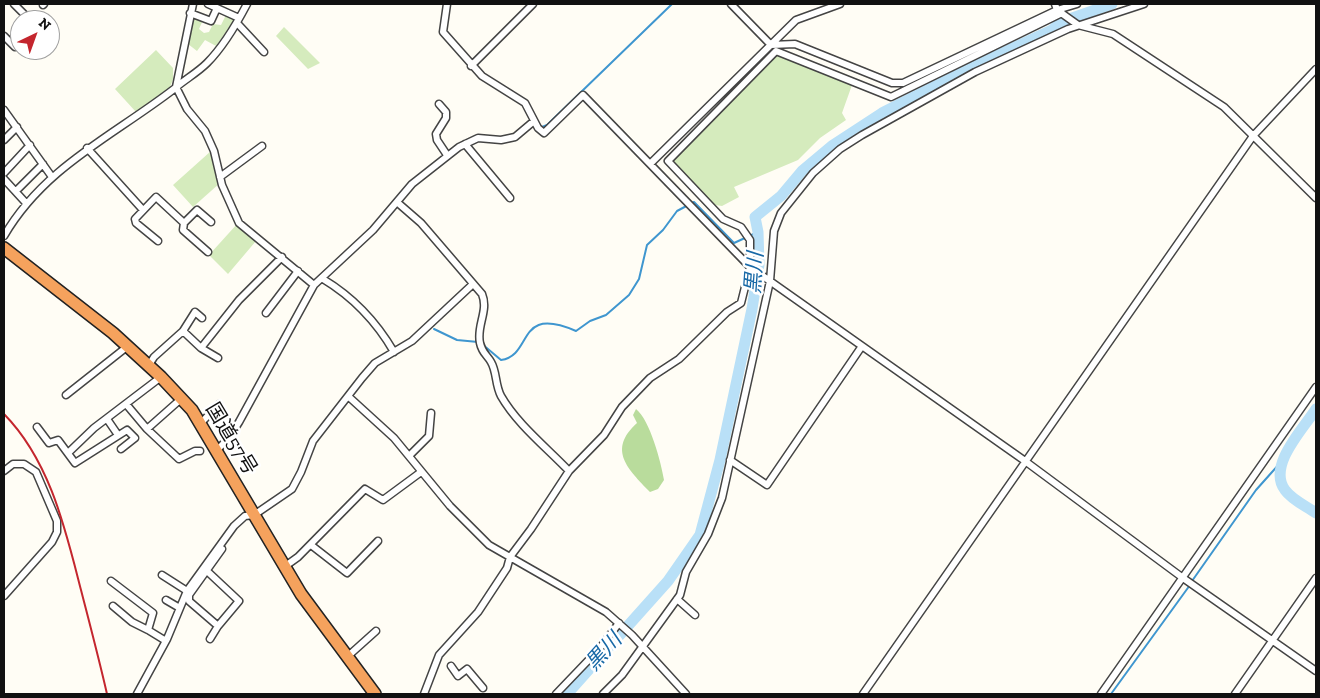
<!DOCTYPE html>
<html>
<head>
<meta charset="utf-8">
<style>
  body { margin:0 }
  #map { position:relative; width:1320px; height:698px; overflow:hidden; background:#fffdf5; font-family:"Zilla Slab",serif }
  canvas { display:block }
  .frame { position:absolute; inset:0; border:5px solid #111; pointer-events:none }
  .north { position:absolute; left:10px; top:10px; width:50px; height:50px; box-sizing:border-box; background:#fff; border:1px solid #a0a0a0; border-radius:50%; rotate:42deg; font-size:14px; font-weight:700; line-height:20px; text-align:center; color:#111 }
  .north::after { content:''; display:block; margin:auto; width:18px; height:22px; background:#c4262e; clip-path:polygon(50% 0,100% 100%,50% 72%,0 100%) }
</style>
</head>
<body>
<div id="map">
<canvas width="1320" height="698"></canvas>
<div class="frame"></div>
<div class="north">N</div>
</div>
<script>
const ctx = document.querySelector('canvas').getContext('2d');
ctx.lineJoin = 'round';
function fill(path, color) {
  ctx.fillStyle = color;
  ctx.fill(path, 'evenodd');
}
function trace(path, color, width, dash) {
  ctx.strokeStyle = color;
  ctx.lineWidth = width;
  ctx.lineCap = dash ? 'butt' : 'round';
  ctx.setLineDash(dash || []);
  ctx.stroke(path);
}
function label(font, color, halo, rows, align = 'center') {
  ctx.font = font + ' "Zilla Slab","Noto Sans JP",serif';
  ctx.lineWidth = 5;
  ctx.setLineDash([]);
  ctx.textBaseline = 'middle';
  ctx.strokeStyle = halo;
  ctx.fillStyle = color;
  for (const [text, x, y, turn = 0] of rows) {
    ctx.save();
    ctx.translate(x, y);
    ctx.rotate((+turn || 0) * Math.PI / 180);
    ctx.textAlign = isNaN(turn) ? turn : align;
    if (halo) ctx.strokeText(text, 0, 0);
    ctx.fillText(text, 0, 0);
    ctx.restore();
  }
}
fill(new Path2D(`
  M 226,15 L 235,19 L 216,46 L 205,40 L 197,51 L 188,44 L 192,16 L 203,20 L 199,29 L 204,33 L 209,32 L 213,24 L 221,25 Z
  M 284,27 L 320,63 L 308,69 L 276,36 Z
  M 156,50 L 173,68 L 173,79 L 169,90 L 136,112 L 115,89 Z
  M 777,53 L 852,85 L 842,113 L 846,120 L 820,138 L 798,160 L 734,187 L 739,197 L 722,206 L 715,205 L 671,160 Z
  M 211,151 L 220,183 L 193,207 L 173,185 Z
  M 238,223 L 256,241 L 228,274 L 209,255 Z`), '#d5ebbd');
fill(new Path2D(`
  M 636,409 C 650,420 661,462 664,480 L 658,489 L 650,492 C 628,469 607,450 637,423 L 633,415 Z`), '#b9dc9c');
trace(new Path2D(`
  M 542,127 L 547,125 L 672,4
  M 434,329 L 457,340 L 478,342
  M 482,344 L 501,360 C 534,355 515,305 576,331 L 590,321 L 606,315 L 629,295 L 639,279 L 647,245 L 663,230 L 677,211 L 694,202 L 734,243 L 758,232
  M 1192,581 L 1256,490 L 1281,462
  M 1111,694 L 1190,585`), '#3f96cf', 2);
trace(new Path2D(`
  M 1316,409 C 1303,429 1267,466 1285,490 C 1292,500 1306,506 1316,513
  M 567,694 L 668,581 L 700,535 L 720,460 L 752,309 L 759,265 L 758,232 L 755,217 L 781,196 L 802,171 L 833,145 L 882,113 L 987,60 L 1052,30 L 1061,22 L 1112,4`), '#b9e0f7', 11);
const street = new Path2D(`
  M 14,4 L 30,20
  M 193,4 L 176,87 L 187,109 L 205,131 L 214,151 L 222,185 L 239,223 L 314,285
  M 208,4 L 239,18
  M 447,4 L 443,32 L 482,76 L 525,103 L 538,128 L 544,133 L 583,95 L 750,267 L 1025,461 L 1183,578 L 1316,671
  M 731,4 L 771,45 L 795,44 L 892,83 L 903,83 L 1057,10 L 1077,4
  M 1055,4 L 1057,10 L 1078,25 L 1113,34 L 1224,107 L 1316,198
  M 43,5 L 44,4
  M 190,13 L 211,21 L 217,8
  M 237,23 L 264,52
  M 4,36 L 15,47
  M 471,66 L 533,4
  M 439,104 L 446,112 L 446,118 L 436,134 L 437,140 L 447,155
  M 4,110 L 52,177
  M 4,140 L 17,127
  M 465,144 L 510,198
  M 87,148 L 143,210
  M 651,163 L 796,20 L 840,4
  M 4,173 L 30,145
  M 220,177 L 262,146
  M 4,179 L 26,203
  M 16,191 L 43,164
  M 398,203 L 421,223 L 482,294 C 489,311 476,326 480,343 C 482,353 487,355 491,362 C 497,372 495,385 501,396 C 517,424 546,447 569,471
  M 4,236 C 44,167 113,136 174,89 C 184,80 197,73 207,63 C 224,46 236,25 247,4
  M 158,241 L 136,223 L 135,219 L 156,197 L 184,223
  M 208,252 L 183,230 L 184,223 L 197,210 L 211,222
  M 323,279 C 353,297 376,321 394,352
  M 266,313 L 298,271
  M 202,318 L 195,312 L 183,331 L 201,348 L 218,358
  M 201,348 L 239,300 L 282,257
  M 149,365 L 154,357 L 183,331
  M 66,395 L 128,346
  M 349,397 L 394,438 L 450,506 L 489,545 L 606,612 L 632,635 L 686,694
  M 126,404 L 147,429 L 182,398
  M 107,419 L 118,435
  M 201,423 L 219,404
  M 37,427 L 49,443 L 58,440 L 75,463 L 127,430 L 135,438 L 121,449
  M 147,429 L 179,459 L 195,451 L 200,451
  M 217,450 L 229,438 L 239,422 L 314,285 L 373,230 L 412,184 L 459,147 L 478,138 L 501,140 L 515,137 L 534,121
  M 68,453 L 94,428 L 161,377
  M 409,456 L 429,436 L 431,413
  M 730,460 L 767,485 L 862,346
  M 4,471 L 13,464 L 24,464 L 36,472 L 57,521 L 57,532 L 52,542 L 4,596
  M 311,545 L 347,573 L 378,541
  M 284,567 L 298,557 L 365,489 L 383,500 L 421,472
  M 207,571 L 239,601 L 218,626 L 189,601 L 189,595 L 222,549
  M 162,575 L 187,591
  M 111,581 L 153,613 L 148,630 L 166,641
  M 677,599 L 695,615
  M 166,600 L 178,607
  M 113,606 L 132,622 L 148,630
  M 210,639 L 218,626
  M 347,657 L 376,631
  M 451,666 L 458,676 L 467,669 L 483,688
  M 137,694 L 167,639 L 187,591 L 234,526 L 245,516 L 254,515 L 292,489 L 301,472 L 313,441 L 362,378 L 375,363 L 412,341 L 473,284
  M 424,694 L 439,655 L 478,612 L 507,568 L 510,557 L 531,529 L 569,471 L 604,435 L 622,407 L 650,378 L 679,359 L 727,312 L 741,303 L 750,267 L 750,240 L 741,227 L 723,219 L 668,161 L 776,51 L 891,97 L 1062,13
  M 556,694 L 600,648 L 619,623
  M 603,694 L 622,675 L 680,595 L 686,572 L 708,534 L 722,498 L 770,281 L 774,231 L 781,213 L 813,173 L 840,149 L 862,135 L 975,72 L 1068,29 L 1144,4
  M 863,694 L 1253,136 L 1316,69
  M 1101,694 L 1316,387
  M 1235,694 L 1316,578`);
const highway = new Path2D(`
  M 4,248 L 113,333 L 161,377 L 192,410 L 301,594 L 375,694`);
trace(street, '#444', 9);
trace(highway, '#222', 14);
trace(street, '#fff', 6);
trace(highway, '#f5a25d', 11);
trace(new Path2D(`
  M 4,414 C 50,461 65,528 81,590 C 90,625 99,659 107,694`), '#c4262e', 2);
label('20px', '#111', '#fff', [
  ["国道57号",231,439,59]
]);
label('italic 21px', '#1768a6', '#fff', [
  ["黒川",755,273,-86],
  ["黒川",604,652,-48]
]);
</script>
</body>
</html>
